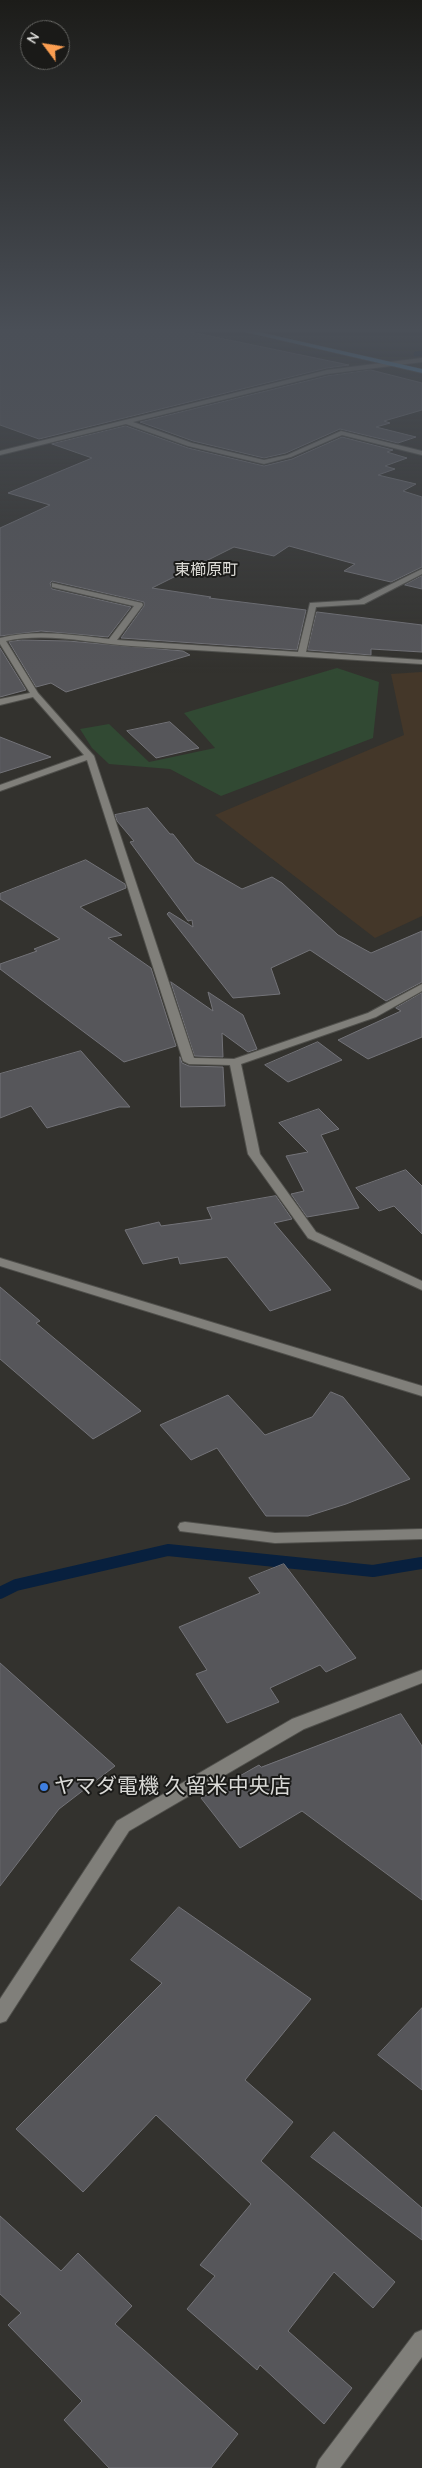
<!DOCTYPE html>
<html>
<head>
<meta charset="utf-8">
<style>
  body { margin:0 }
  #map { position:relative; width:422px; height:2468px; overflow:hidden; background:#33322e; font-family:Quicksand,sans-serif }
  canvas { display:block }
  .north { position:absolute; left:20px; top:20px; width:50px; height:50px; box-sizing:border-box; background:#1a1a18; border:1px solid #676764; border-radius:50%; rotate:301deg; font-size:14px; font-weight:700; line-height:20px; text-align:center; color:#dadad7 }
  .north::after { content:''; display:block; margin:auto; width:18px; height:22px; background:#fb9e51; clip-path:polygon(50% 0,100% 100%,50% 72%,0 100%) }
</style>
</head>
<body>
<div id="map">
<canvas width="422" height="2468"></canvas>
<div class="north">N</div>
</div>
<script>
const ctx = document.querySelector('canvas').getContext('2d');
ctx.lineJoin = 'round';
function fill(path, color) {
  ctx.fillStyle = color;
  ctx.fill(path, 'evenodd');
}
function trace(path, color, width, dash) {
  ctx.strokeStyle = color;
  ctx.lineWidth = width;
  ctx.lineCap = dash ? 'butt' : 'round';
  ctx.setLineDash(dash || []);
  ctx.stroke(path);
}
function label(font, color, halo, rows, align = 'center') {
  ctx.font = font + ' Quicksand,"Noto Sans JP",sans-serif';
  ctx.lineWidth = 4;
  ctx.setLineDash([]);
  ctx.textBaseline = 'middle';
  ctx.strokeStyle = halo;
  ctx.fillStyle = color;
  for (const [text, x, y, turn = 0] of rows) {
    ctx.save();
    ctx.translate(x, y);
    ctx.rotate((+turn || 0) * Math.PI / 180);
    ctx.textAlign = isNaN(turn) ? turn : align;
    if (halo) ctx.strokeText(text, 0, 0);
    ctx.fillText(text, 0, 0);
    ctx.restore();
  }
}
fill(new Path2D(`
  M 422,672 L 422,916 L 375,938 L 215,815 L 404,735 L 391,674 Z`), '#443729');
fill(new Path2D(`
  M 337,668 L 379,682 L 373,738 L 221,796 L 170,769 L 109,764 L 92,748 L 80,729 L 109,724 L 149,762 L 215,748 L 184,713 Z`), '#314933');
trace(new Path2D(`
  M 416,354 L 422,353`), '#08203e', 5);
trace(new Path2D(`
  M 0,1593 L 16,1585 L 168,1550 L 373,1571 L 422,1563`), '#08203e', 12);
const building = new Path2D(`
  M 0,328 L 172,328 L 349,365 L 327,368 L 39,439 L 0,425 Z
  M 371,370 L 422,383 L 422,410 L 384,421 L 390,423 L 376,427 L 416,437 L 398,443 L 340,429 L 286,453 L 264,458 L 193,441 L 140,422 L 327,376 Z
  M 126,426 L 188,448 L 264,466 L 292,459 L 342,437 L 393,450 L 387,452 L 407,458 L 385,466 L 395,469 L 378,475 L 416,484 L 403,491 L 422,497 L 422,567 L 391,582 L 344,571 L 355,564 L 289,546 L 274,556 L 234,547 L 152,588 L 211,597 L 209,598 L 306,610 L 297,650 L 121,638 L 144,606 L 144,602 L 52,581 L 50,583 L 52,589 L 131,607 L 108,637 L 41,631 L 0,636 L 0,528 L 50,505 L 8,493 L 92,458 L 52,444 Z
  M 422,576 L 422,589 L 405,585 Z
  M 317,612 L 422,625 L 422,652 L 371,649 L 371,655 L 308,650 Z
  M 22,640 L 68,641 L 183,651 L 190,655 L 66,692 L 51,683 L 36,687 L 9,642 Z
  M 0,648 L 26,690 L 0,697 Z
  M 170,722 L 199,748 L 156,758 L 127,731 Z
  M 0,737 L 51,757 L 0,773 Z
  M 148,808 L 170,834 L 173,834 L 195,862 L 242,889 L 272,877 L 282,883 L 338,935 L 371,953 L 422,931 L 422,982 L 386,1001 L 310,950 L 271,968 L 280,994 L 233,998 L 167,914 L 169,912 L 193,927 L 192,920 L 188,921 L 130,842 L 134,841 L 117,821 L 115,815 Z
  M 86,860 L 125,884 L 126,888 L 80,907 L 122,935 L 108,938 L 151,968 L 176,1046 L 124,1062 L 0,969 L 0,964 L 37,951 L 34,949 L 60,939 L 0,899 L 0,894 Z
  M 171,982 L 213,1011 L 208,992 L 243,1015 L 257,1049 L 248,1052 L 222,1033 L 223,1057 L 195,1056 Z
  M 422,993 L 422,1037 L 368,1059 L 338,1040 L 401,1011 L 396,1008 Z
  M 318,1042 L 342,1060 L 288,1082 L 265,1065 Z
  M 81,1051 L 130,1107 L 119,1107 L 47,1128 L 31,1106 L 0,1118 L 0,1074 Z
  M 180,1057 L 182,1063 L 189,1066 L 223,1067 L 225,1106 L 181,1107 Z
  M 319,1109 L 339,1129 L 321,1135 L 359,1208 L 307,1217 L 291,1194 L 304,1191 L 286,1156 L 308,1152 L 279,1123 Z
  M 406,1170 L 422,1186 L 422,1234 L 394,1206 L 379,1211 L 356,1188 Z
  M 276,1196 L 292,1219 L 274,1223 L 331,1290 L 270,1311 L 227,1257 L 180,1264 L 178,1257 L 143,1264 L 125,1230 L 159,1222 L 161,1226 L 212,1219 L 207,1208 Z
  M 0,1287 L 40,1321 L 36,1323 L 141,1411 L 93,1439 L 0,1359 Z
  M 331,1392 L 343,1397 L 410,1479 L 346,1504 L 308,1516 L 266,1516 L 217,1448 L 191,1460 L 160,1425 L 228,1395 L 265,1435 L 312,1417 Z
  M 284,1564 L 356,1658 L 326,1672 L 320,1665 L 270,1688 L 279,1702 L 227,1723 L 196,1674 L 207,1670 L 179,1627 L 260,1593 L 249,1578 Z
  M 0,1663 L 115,1766 L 59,1809 L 0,1886 Z
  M 401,1714 L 422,1746 L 422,1900 L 302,1811 L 240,1848 L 201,1798 L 259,1765 L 261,1767 Z
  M 179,1907 L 311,1999 L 245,2080 L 293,2122 L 261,2161 L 395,2282 L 373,2308 L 334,2272 L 288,2331 L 352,2388 L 324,2424 L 260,2365 L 257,2370 L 187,2309 L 215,2276 L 200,2265 L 251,2204 L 156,2115 L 83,2192 L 16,2129 L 162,1983 L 131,1960 Z
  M 422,2008 L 422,2090 L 378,2055 Z
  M 334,2132 L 422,2208 L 422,2240 L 311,2157 Z
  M 0,2216 L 61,2271 L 78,2253 L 132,2306 L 115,2324 L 238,2434 L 211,2468 L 109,2468 L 64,2420 L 82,2401 L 8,2325 L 21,2313 L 0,2294 Z`);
fill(building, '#56565a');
trace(building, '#737378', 1);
const minor = new Path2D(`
  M 422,358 L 422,362 L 327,374 L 133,422 L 192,443 L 264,460 L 287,455 L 341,431 L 422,451 L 422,455 L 342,435 L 291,457 L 264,464 L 188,446 L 126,424 L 0,455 L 0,451 L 327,370 Z
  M 422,569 L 422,574 L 364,604 L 316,607 L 306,652 L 422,660 L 422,664 C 325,658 228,652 131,646 C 89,643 47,632 6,641 L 38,693 L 94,756 L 194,1058 L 234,1059 L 368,1013 L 422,984 L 422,991 L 376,1017 L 241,1064 L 260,1154 L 316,1232 L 422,1281 L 422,1290 L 308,1238 L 248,1154 L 230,1065 L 189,1064 L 183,1061 L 87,760 L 0,791 L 0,785 L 84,755 L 33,697 L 0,705 L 0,699 L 30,693 L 0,644 L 0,638 C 37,629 72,635 109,639 L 134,606 L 52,587 L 52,583 L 142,603 L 143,605 L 117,640 L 298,652 L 310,603 L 359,600 Z
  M 0,1258 L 422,1386 L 422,1396 L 0,1266 Z
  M 185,1522 L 275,1533 L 422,1529 L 422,1539 L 275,1543 L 180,1531 L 178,1527 L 180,1523 Z
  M 422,1670 L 422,1683 L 304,1729 L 129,1831 L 6,2021 L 0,2023 L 0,1999 L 117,1821 L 292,1719 Z
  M 422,2330 L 422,2357 L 340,2468 L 316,2468 L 319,2460 L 415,2333 Z`);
const highway = new Path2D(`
  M 228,328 L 241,328 L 422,369 L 422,373 Z`);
trace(minor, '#50504c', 2);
trace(highway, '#50504c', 1);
fill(minor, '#807f7a');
fill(highway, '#53a4df');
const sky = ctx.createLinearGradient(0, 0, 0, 674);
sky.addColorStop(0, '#1c1c19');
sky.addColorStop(0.49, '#4a4f57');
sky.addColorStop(1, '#4a4f5700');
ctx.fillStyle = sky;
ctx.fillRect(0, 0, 422, 674);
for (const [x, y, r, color] of [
  [44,1787,5,"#3f7fe0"]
]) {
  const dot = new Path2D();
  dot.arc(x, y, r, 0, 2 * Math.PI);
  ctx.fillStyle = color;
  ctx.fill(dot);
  trace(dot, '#1a1a18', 2);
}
label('16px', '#deddd8', '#1a1a18', [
  ["東櫛原町",206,570]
]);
label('21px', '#dadad7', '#1a1a18', [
  ["ヤマダ電機 久留米中央店",54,1787]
], 'left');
</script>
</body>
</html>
